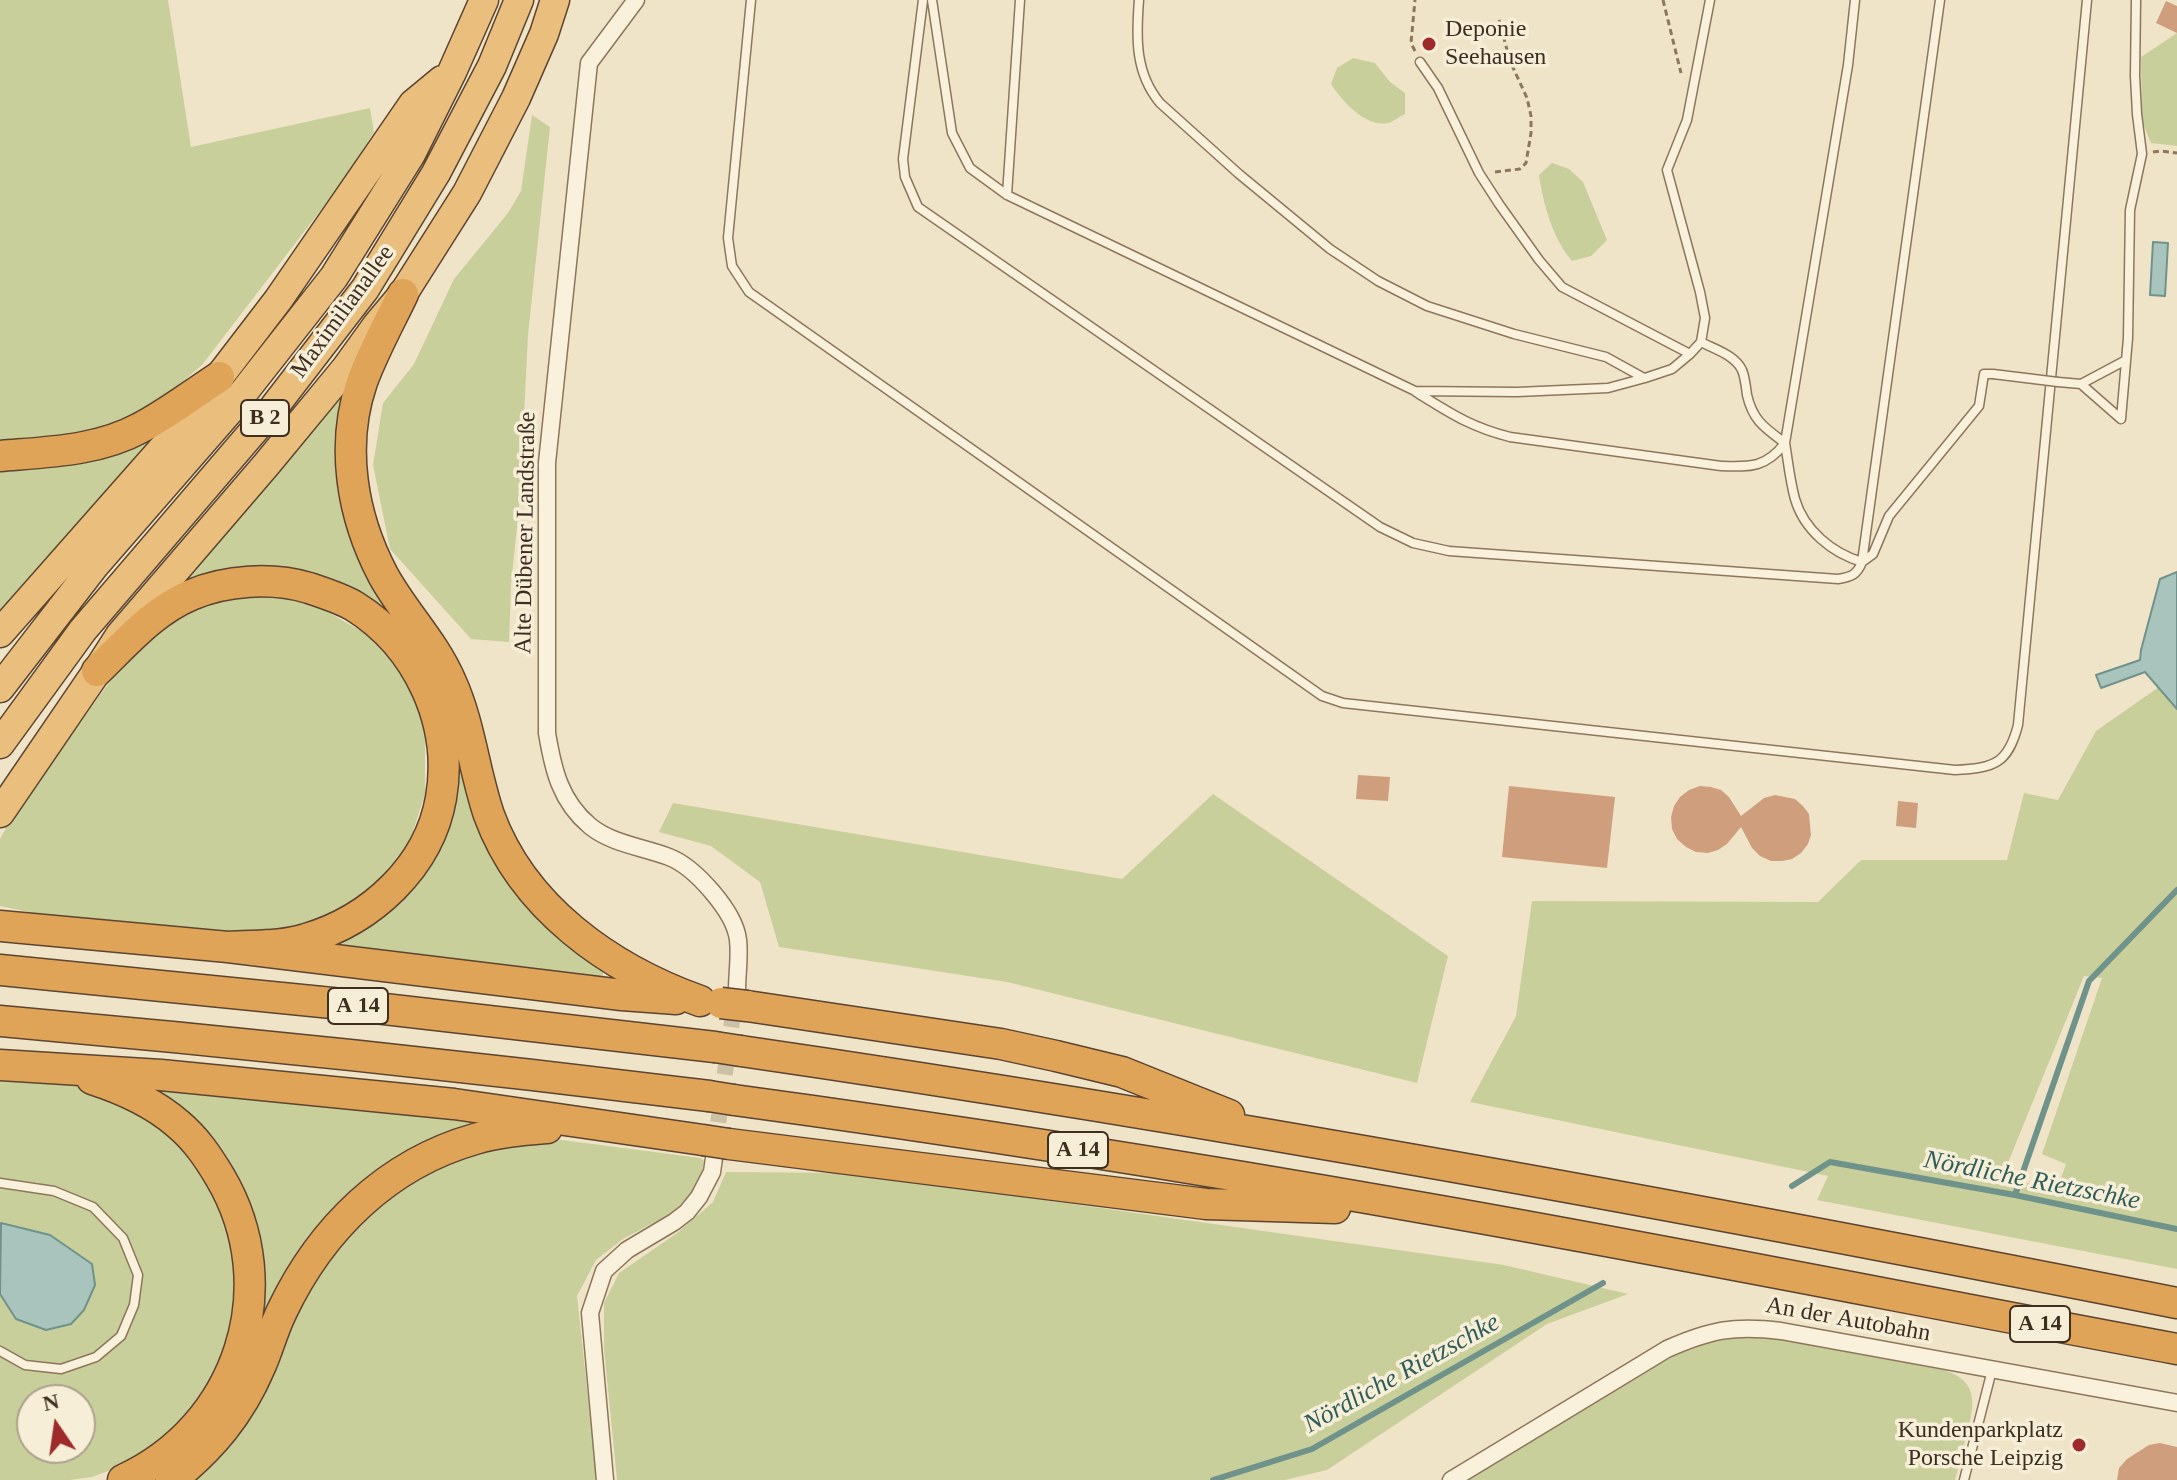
<!DOCTYPE html>
<html>
<head>
<meta charset="utf-8">
<style>
  body { margin:0 }
  #map { position:relative; width:2177px; height:1480px; overflow:hidden; background:#f0e4c8; font-family:Georgia,serif }
  canvas { display:block }
  .north { position:absolute; left:16px; top:1384px; width:80px; height:80px; box-sizing:border-box; background:#f7eed8; border:2px solid #ada18e; border-radius:50%; rotate:347deg; font-size:22px; font-weight:700; line-height:32px; text-align:center; color:#3d2e20 }
  .north::after { content:''; display:block; margin:auto; width:28px; height:36px; background:#9e2a2b; clip-path:polygon(50% 0,100% 100%,50% 72%,0 100%) }
</style>
</head>
<body>
<div id="map">
<canvas width="2177" height="1480"></canvas>
<div class="north">N</div>
</div>
<script>
const ctx = document.querySelector('canvas').getContext('2d');
ctx.lineJoin = 'round';
function fill(path, color) {
  ctx.fillStyle = color;
  ctx.fill(path, 'evenodd');
}
function trace(path, color, width, dash) {
  ctx.strokeStyle = color;
  ctx.lineWidth = width;
  ctx.lineCap = dash ? 'butt' : 'round';
  ctx.setLineDash(dash || []);
  ctx.stroke(path);
}
function label(font, color, halo, rows, align = 'center') {
  ctx.font = font + ' Georgia,serif';
  ctx.lineWidth = 7;
  ctx.setLineDash([]);
  ctx.textBaseline = 'middle';
  ctx.strokeStyle = halo;
  ctx.fillStyle = color;
  for (const [text, x, y, turn = 0] of rows) {
    ctx.save();
    ctx.translate(x, y);
    ctx.rotate((+turn || 0) * Math.PI / 180);
    ctx.textAlign = isNaN(turn) ? turn : align;
    if (halo) ctx.strokeText(text, 0, 0);
    ctx.fillText(text, 0, 0);
    ctx.restore();
  }
}
fill(new Path2D(`
  M 0,0 L 168,0 L 191,147 L 370,108 L 374,132 L 343,181 L 202,365 L 146,413 L 84,437 L 0,444 Z
  M 2177,33 L 2177,146 L 2151,143 L 2142,121 L 2141,57 Z
  M 1353,58 L 1375,63 L 1390,82 L 1405,93 L 1405,114 C 1400,116 1393,122 1388,123 C 1366,128 1342,101 1331,84 L 1337,68 Z
  M 532,115 L 550,127 L 528,335 L 520,497 L 511,585 L 509,642 L 471,639 L 390,549 L 373,465 L 383,403 L 414,364 L 454,279 L 508,213 L 521,191 Z
  M 1552,163 L 1569,169 L 1583,182 L 1607,240 L 1591,256 L 1572,261 C 1553,239 1543,204 1539,175 Z
  M 345,391 C 342,411 337,432 337,452 C 336,516 365,565 397,617 L 390,619 L 340,585 L 190,582 L 186,575 Z
  M 152,438 L 0,615 L 0,466 Z
  M 246,595 L 309,601 L 366,634 L 402,670 L 425,721 L 425,794 L 407,850 L 363,901 L 286,932 L 247,933 L 52,917 L 0,906 L 0,839 L 7,826 L 115,674 L 143,643 L 189,608 Z
  M 2159,687 L 2177,709 L 2177,1269 L 1817,1200 L 1828,1176 L 1470,1102 L 1516,1016 L 1532,901 L 1818,902 L 1861,860 L 2007,860 L 2024,793 L 2058,800 L 2096,731 ZM 2084,976 L 2102,978 L 2042,1154 L 2066,1164 L 2056,1192 L 2003,1175 Z
  M 453,769 L 465,775 L 603,966 L 603,979 L 328,945 L 357,931 Z
  M 1213,794 L 1448,956 L 1417,1083 L 1007,982 L 779,947 L 760,882 L 711,846 L 659,832 L 673,803 L 1122,879 Z
  M 0,1080 L 83,1084 L 152,1119 L 208,1176 L 234,1231 L 240,1291 L 230,1343 L 208,1392 L 163,1439 L 129,1463 L 92,1477 L 70,1480 L 0,1480 ZM 32,1400 L 80,1400 L 80,1448 L 32,1448 Z
  M 165,1084 L 473,1120 L 471,1128 L 416,1150 L 267,1325 L 258,1326 L 265,1270 L 250,1213 L 238,1180 L 209,1142 L 159,1097 Z
  M 547,1138 L 700,1158 L 704,1161 L 701,1176 L 693,1192 L 681,1205 L 670,1214 L 623,1239 L 596,1260 L 577,1296 L 597,1480 L 186,1480 L 322,1262 L 393,1185 L 455,1155 Z
  M 726,1172 L 853,1173 L 1504,1265 L 1628,1294 L 1547,1324 L 1327,1470 L 1285,1480 L 617,1480 L 604,1349 L 604,1303 L 619,1273 L 677,1233 L 713,1202 Z
  M 1739,1337 L 1765,1337 L 1944,1370 C 1981,1382 1974,1407 1966,1437 C 1963,1451 1959,1466 1955,1480 L 1466,1480 L 1672,1357 L 1698,1345 Z`), '#c9cf9b');
const water = new Path2D(`
  M 2153,242 L 2168,243 L 2165,296 L 2150,295 Z
  M 2177,572 L 2177,709 L 2145,672 L 2101,688 L 2096,675 L 2140,660 L 2141,650 L 2160,579 Z
  M 1,1223 L 50,1235 L 92,1264 L 95,1285 L 84,1310 L 71,1324 L 46,1330 L 16,1319 L 0,1294 Z`);
fill(water, '#a9c4bc');
trace(water, '#6f938a', 2);
trace(new Path2D(`
  M 1792,1186 L 1830,1162 L 2015,1195 L 2177,1229
  M 2015,1195 L 2089,981 L 2177,890
  M 1213,1480 L 1312,1449 L 1603,1283`), '#6f938a', 6);
fill(new Path2D(`
  M 2166,1 L 2177,6 L 2177,33 L 2156,23 Z
  M 1358,775 L 1390,777 L 1388,801 L 1356,799 Z
  M 1509,786 L 1615,797 L 1607,868 L 1502,857 Z
  M 1700,786 L 1711,787 L 1721,790 L 1729,797 L 1741,816 L 1764,798 L 1775,795 L 1795,799 L 1803,806 L 1809,814 L 1811,835 L 1808,844 L 1801,853 L 1792,859 L 1782,861 L 1771,861 L 1760,856 L 1752,848 L 1741,827 L 1727,844 L 1718,850 L 1708,853 L 1696,852 L 1686,847 L 1677,839 L 1672,829 L 1671,817 L 1674,806 L 1680,797 L 1689,790 Z
  M 1898,801 L 1918,803 L 1916,828 L 1896,826 Z
  M 2160,1443 L 2177,1447 L 2177,1480 L 2117,1480 L 2119,1468 L 2127,1459 L 2149,1445 Z`), '#cf9f7d');
trace(new Path2D(`
  M 715,1146 L 735,999`), '#ccc0a6', 16, [16, 8]);
const service = new Path2D(`
  M 751,0 L 728,238 L 732,266 L 749,292 L 1322,696 L 1343,703 L 1955,770 C 1994,768 2008,764 2018,725 L 2087,0
  M 923,0 L 903,159 L 905,177 L 918,207 L 1380,527 L 1413,543 L 1449,551 L 1838,579 C 1851,577 1857,575 1862,562 L 1940,0
  M 932,0 L 952,133 L 970,168 L 1007,195 L 1415,391 L 1517,392 L 1608,388 L 1645,378 L 1672,369 L 1690,354 L 1701,342 L 1705,318 L 1700,292 L 1667,170 L 1687,120 L 1710,0
  M 1139,0 C 1136,38 1135,73 1160,103 L 1239,174 L 1330,249 L 1378,281 L 1427,306 L 1514,334 L 1606,357 L 1644,378
  M 1420,62 L 1438,88 L 1479,173 L 1499,204 L 1539,260 L 1562,287 L 1690,354
  M 1007,195 L 1020,0
  M 1701,342 C 1714,349 1735,355 1742,370 C 1745,377 1746,387 1747,395 C 1753,421 1765,428 1785,443 C 1788,461 1790,481 1795,499 C 1804,530 1832,553 1862,562 L 1873,554 L 1889,516 L 1979,406 L 1984,374 L 1993,374
  M 2058,382 L 2081,384 L 2121,419 L 2128,338 L 2130,210 L 2142,154 L 2137,114 L 2135,76 L 2136,0
  M 2081,384 L 2126,360
  M 1416,392 C 1450,413 1470,427 1510,437 L 1721,466 C 1750,467 1766,468 1785,443 L 1848,65 L 1855,0
  M 0,1183 L 54,1191 L 93,1207 L 123,1238 L 138,1275 L 134,1305 L 121,1336 L 96,1357 L 61,1369 L 25,1365 L 0,1351
  M 1964,1480 L 1992,1370`);
const minor = new Path2D(`
  M 636,0 L 589,63 L 547,463 L 547,733 C 553,769 560,801 590,826 C 612,844 643,847 669,857 C 695,867 735,912 738,940 C 740,956 737,974 737,990
  M 605,1480 L 590,1313 L 604,1271 L 627,1250 L 674,1222 L 687,1212 L 699,1197 L 712,1172 L 714,1158
  M 1451,1480 L 1667,1349 C 1710,1330 1734,1325 1781,1331 L 2177,1403`);
const trunk = new Path2D(`
  M 0,633 L 209,396 L 219,377 L 278,300 L 413,104 L 442,80
  M 0,688 L 95,565 L 229,411 L 334,277 L 411,154 L 452,72 L 484,0
  M 0,744 L 83,630 L 274,407 L 365,289 L 436,173 L 492,66 L 519,0
  M 0,813 L 97,671 L 120,635 L 266,465 L 346,368 L 377,325 L 403,294 L 467,193 L 516,98 L 544,34 L 555,0`);
const motorway = new Path2D(`
  M 403,294 C 389,323 373,352 362,382 C 340,446 352,516 383,575 C 403,612 434,642 451,682 C 470,724 474,771 489,815 C 523,908 610,969 700,1001
  M 0,456 C 47,452 98,451 140,428 C 167,414 193,394 219,377
  M 97,671 C 126,643 153,611 191,595 C 226,580 272,577 309,588 C 324,593 340,598 354,606 C 418,646 454,723 441,798 C 429,867 371,920 306,939 C 281,947 253,945 228,947
  M 0,926 L 228,947 L 622,995 L 676,999
  M 0,970 L 332,1003 L 715,1047
  M 747,1006 L 1001,1044 L 1056,1056 L 1122,1072 L 1229,1115
  M 0,1021 C 237,1042 473,1067 709,1096
  M 741,1051 C 1222,1121 1700,1209 2177,1303
  M 0,1065 L 161,1075 L 454,1104 L 703,1140
  M 92,1079 C 123,1089 154,1103 178,1124 C 196,1139 208,1157 220,1177 C 285,1287 239,1427 123,1480
  M 734,1100 C 963,1131 1191,1167 1418,1207 C 1671,1251 1924,1302 2177,1349
  M 729,1144 L 1206,1204 L 1335,1208
  M 171,1480 C 211,1449 240,1414 260,1367 C 268,1349 273,1329 282,1311 C 321,1229 387,1164 475,1139 C 498,1132 523,1130 547,1128`);
trace(service, '#8d765c', 11);
trace(minor, '#8d765c', 19);
trace(trunk, '#5b4430', 31);
trace(motorway, '#5b4430', 33);
trace(new Path2D(`
  M 1663,0 L 1681,73
  M 1415,51 L 1411,43 L 1415,0
  M 2153,152 L 2160,151 L 2177,153
  M 1495,172 L 1520,169 L 1526,163 L 1531,133 L 1531,116 L 1527,98 L 1510,61 L 1499,20`), '#8d765c', 3, [6, 4]);
trace(service, '#faf1dc', 8);
trace(minor, '#faf1dc', 16);
trace(trunk, '#eabe7c', 28);
trace(motorway, '#e0a458', 30);
const serviceBridge = new Path2D(`
  M 1993,374 L 2058,382`);
const motorwayBridge = new Path2D(`
  M 721,1003 L 747,1006
  M 715,1047 L 741,1051
  M 709,1096 L 734,1100
  M 703,1140 L 729,1144`);
trace(serviceBridge, '#8d765c', 11, []);
trace(motorwayBridge, '#5b4430', 33, []);
trace(serviceBridge, '#faf1dc', 8);
trace(motorwayBridge, '#e0a458', 30);
for (const [x, y, r, color] of [
  [1429,44,8,"#9e2a2b"],
  [2079,1445,8,"#9e2a2b"]
]) {
  const dot = new Path2D();
  dot.arc(x, y, r, 0, 2 * Math.PI);
  ctx.fillStyle = color;
  ctx.fill(dot);
  trace(dot, '#f7eed8', 3);
}
for (const [x, y, w] of [
  [265,418,48],
  [358,1006,60],
  [1078,1150,60],
  [2040,1324,60]
]) {
  const box = new Path2D();
  box.roundRect(x - w / 2, y - 18, w, 36, 6);
  ctx.fillStyle = '#f7eed8';
  ctx.fill(box);
  trace(box, '#3d2e20', 2);
}
label('bold 22px', '#3d2e20', null, [
  ["B 2",265,418],
  ["A 14",358,1006],
  ["A 14",1078,1150],
  ["A 14",2040,1324]
]);
label('24px', '#3d2e20', '#f7eed8', [
  ["Deponie",1445,30],
  ["Seehausen",1445,58],
  ["Kundenparkplatz",2063,1431,"right"],
  ["Porsche Leipzig",2063,1459,"right"]
], 'left');
label('24px', '#3d2e20', '#f7eed8', [
  ["Maximilianallee",343,312,-54],
  ["Alte Dübener Landstraße",526,533,-89],
  ["An der Autobahn",1848,1320,10]
]);
label('italic 26px', '#2f5d5a', '#f7eed8', [
  ["Nördliche Rietzschke",2032,1181,11],
  ["Nördliche Rietzschke",1402,1374,-29]
]);
</script>
</body>
</html>
